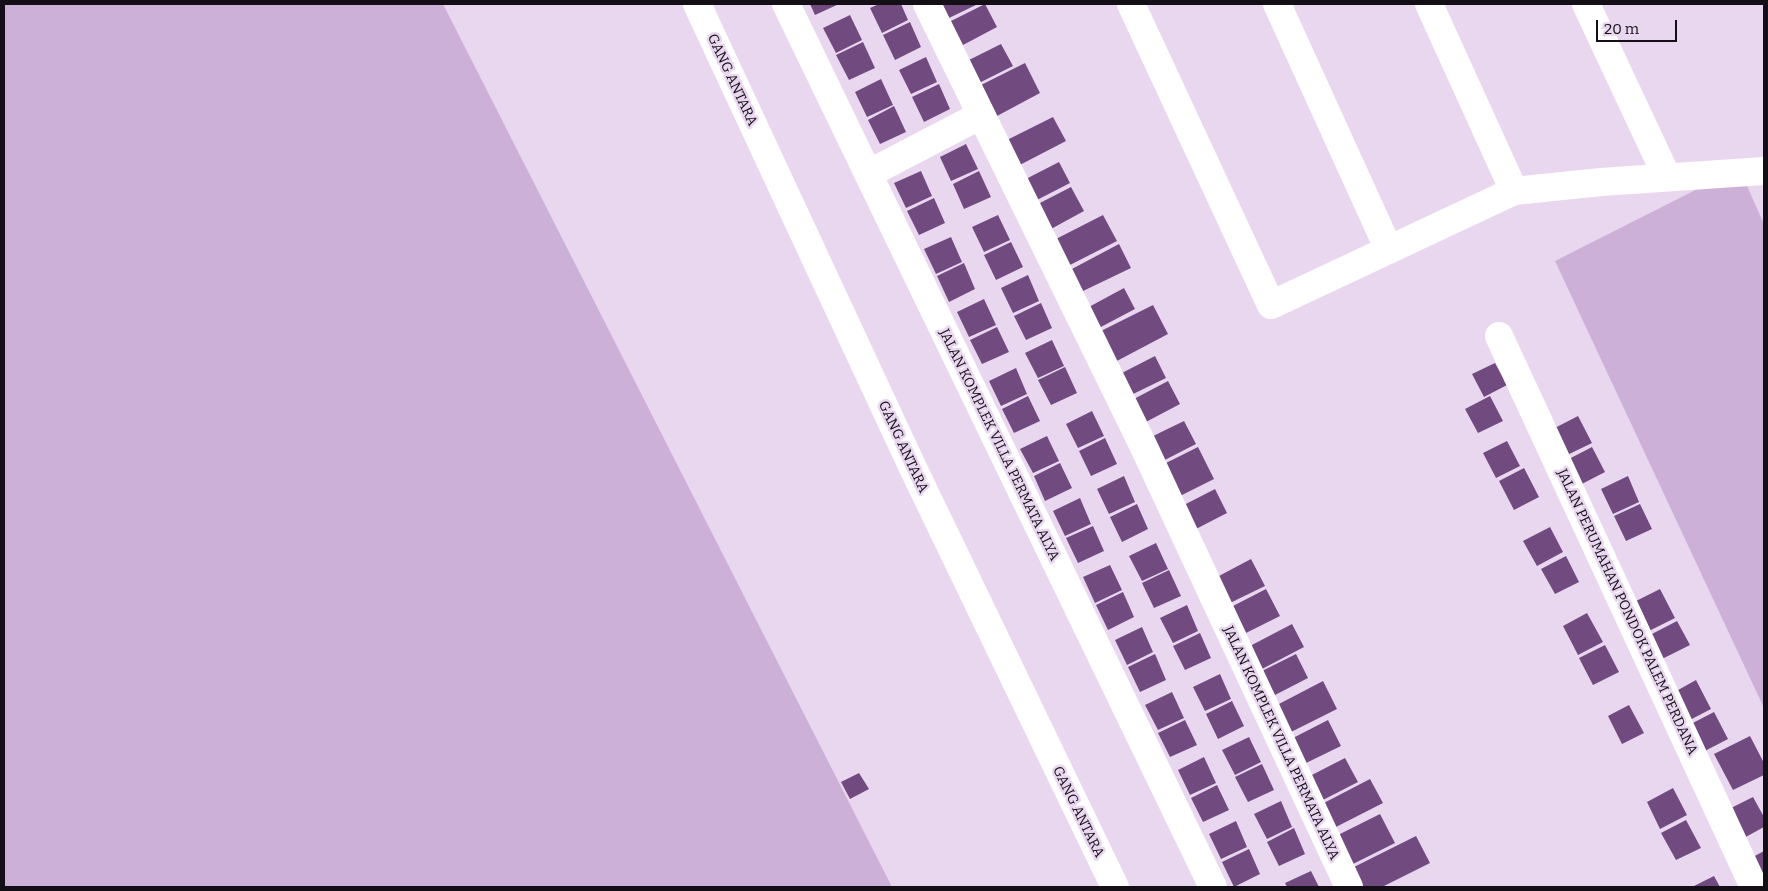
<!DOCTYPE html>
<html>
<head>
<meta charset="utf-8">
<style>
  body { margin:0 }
  #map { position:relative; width:1768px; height:891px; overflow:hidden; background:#e9d7f0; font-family:Bitter,serif }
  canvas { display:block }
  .frame { position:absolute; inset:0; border:5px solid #140e16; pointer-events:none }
  .scale { position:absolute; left:1596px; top:20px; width:81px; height:22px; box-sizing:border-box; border:2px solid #140e16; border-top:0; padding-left:6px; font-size:15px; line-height:18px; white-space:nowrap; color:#140e16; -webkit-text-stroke:4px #e9d7f0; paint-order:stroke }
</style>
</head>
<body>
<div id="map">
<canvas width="1768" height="891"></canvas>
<div class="frame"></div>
<div class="scale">20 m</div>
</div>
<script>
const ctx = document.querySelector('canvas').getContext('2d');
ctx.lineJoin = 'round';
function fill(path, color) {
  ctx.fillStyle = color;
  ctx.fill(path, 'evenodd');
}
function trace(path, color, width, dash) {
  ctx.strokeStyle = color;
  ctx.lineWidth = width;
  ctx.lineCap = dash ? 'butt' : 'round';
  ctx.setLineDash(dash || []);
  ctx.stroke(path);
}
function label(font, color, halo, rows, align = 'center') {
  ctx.font = font + ' Bitter,serif';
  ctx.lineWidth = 5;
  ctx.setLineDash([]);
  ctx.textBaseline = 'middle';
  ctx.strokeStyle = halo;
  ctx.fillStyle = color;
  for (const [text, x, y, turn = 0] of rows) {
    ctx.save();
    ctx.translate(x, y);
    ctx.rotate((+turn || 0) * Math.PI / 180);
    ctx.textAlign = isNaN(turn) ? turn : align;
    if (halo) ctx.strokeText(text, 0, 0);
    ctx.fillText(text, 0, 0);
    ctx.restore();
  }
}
fill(new Path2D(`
  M 4,4 L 443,4 L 892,887 L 4,887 Z
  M 1739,168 L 1764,224 L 1764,708 L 1555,261 Z`), '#cdb0d7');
fill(new Path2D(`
  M 810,4 L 839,4 L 815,15 Z
  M 879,4 L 901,4 L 908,20 L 882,33 L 870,8 Z
  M 942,4 L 978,4 L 949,18 Z
  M 985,4 L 997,27 L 963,45 L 951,21 Z
  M 850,15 L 862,40 L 836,53 L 823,28 Z
  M 910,22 L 921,47 L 895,60 L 883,35 Z
  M 863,42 L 875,68 L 849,80 L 836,55 Z
  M 1001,44 L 1013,66 L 979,83 L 967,61 Z
  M 926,57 L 937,82 L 911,94 L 899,70 Z
  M 1025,63 L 1040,93 L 997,116 L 981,85 Z
  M 881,79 L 893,105 L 867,117 L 855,92 Z
  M 939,84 L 950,109 L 924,122 L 912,97 Z
  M 894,106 L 906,132 L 880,144 L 868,120 Z
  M 1053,117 L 1066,141 L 1014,168 L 1001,143 Z
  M 966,144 L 978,169 L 951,181 L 940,157 Z
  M 1059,162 L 1070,183 L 1035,201 L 1024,180 Z
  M 921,171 L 932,196 L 906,208 L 894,183 Z
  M 979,171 L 991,197 L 964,209 L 953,184 Z
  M 1071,187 L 1084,211 L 1051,229 L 1038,204 Z
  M 934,198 L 945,223 L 919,235 L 907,211 Z
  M 998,215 L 1010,240 L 984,252 L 972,227 Z
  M 1103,215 L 1117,241 L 1068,266 L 1054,240 Z
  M 951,237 L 962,262 L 936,274 L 924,249 Z
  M 1011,242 L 1023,267 L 996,280 L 984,255 Z
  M 1119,244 L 1131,268 L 1081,292 L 1070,270 Z
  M 964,263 L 975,289 L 949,302 L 937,276 Z
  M 1028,275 L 1039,301 L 1013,313 L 1001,288 Z
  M 1124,288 L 1135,309 L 1097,329 L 1087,308 Z
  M 984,299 L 996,325 L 969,337 L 957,312 Z
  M 1041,303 L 1052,328 L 1026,340 L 1014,316 Z
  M 1153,305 L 1168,334 L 1115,362 L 1099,332 Z
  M 997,327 L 1009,352 L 982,364 L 970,340 Z
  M 1052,340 L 1064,366 L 1038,378 L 1025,353 Z
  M 1155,356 L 1166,378 L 1129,396 L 1118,375 Z
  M 1495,363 L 1507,385 L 1484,397 L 1472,374 Z
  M 1065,367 L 1077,393 L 1051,405 L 1038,380 Z
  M 1016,368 L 1027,394 L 1001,406 L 989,381 Z
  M 1168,381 L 1180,404 L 1144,423 L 1132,400 Z
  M 1028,396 L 1040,421 L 1014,433 L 1002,409 Z
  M 1490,396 L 1503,421 L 1478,433 L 1465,409 Z
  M 1092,411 L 1104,436 L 1078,448 L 1066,424 Z
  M 1578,416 L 1592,443 L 1561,458 L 1547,432 Z
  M 1184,421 L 1196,444 L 1159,463 L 1147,439 Z
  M 1047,436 L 1059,461 L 1033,473 L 1020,449 Z
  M 1105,438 L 1117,464 L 1091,476 L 1079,451 Z
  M 1507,441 L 1520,466 L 1496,478 L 1483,453 Z
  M 1198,447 L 1214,479 L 1178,497 L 1162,465 Z
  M 1592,447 L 1605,472 L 1578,486 L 1565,461 Z
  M 1060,463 L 1072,488 L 1045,501 L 1034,476 Z
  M 1524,468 L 1539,497 L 1514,510 L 1499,481 Z
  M 1124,476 L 1135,502 L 1109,514 L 1097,489 Z
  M 1628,476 L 1639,502 L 1613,514 L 1601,489 Z
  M 1215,489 L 1227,513 L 1194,530 L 1182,506 Z
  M 1080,498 L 1091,524 L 1065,536 L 1053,511 Z
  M 1137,504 L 1148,529 L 1122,542 L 1110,517 Z
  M 1640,504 L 1652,529 L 1626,541 L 1614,516 Z
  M 1093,526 L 1104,551 L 1078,563 L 1066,538 Z
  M 1550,527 L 1563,552 L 1537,566 L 1523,541 Z
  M 1156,543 L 1168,569 L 1142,581 L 1129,556 Z
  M 1566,556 L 1579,582 L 1555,594 L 1541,569 Z
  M 1251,559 L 1265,586 L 1230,603 L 1217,577 Z
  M 1110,565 L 1122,590 L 1095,603 L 1083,577 Z
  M 1169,570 L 1181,596 L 1154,608 L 1142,583 Z
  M 1266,589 L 1280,616 L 1246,633 L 1233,606 Z
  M 1660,589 L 1675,618 L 1647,632 L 1632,603 Z
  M 1123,592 L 1134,617 L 1108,630 L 1096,605 Z
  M 1187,605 L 1198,631 L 1173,643 L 1160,618 Z
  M 1587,613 L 1603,642 L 1578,655 L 1563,626 Z
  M 1677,621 L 1690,645 L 1662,659 L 1650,635 Z
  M 1292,624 L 1304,647 L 1262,669 L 1250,646 Z
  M 1142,627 L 1153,652 L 1127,665 L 1115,640 Z
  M 1200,633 L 1211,658 L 1185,670 L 1173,646 Z
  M 1605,645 L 1619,672 L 1593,685 L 1579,658 Z
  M 1155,654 L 1166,680 L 1140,692 L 1128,667 Z
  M 1296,654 L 1308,678 L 1275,695 L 1262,671 Z
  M 1220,674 L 1231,699 L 1205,711 L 1193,687 Z
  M 1696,680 L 1711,709 L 1686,722 L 1671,694 Z
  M 1323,681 L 1337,709 L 1291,732 L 1277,705 Z
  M 1172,692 L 1184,718 L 1158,730 L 1145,705 Z
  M 1232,701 L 1244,726 L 1218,739 L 1206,714 Z
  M 1629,705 L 1644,733 L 1622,744 L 1608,716 Z
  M 1714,712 L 1728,739 L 1701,753 L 1687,726 Z
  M 1185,720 L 1197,745 L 1170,757 L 1158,733 Z
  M 1328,720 L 1341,746 L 1304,764 L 1291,739 Z
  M 1750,736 L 1764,763 L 1764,775 L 1733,790 L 1714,754 Z
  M 1249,737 L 1261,762 L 1235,775 L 1222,750 Z
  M 1204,757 L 1216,783 L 1190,795 L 1178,770 Z
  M 1345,758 L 1358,782 L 1319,802 L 1306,778 Z
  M 1262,764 L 1274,790 L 1248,802 L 1235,777 Z
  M 859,773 L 869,789 L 850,799 L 841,782 Z
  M 1370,779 L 1383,803 L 1332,829 L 1320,805 Z
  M 1217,785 L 1229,810 L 1203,822 L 1191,798 Z
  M 1673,788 L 1687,815 L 1660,829 L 1647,802 Z
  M 1753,797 L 1764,817 L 1764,827 L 1742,839 L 1727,810 Z
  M 1281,801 L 1292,827 L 1267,839 L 1254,814 Z
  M 1380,814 L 1395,843 L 1351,865 L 1336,836 Z
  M 1686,820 L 1701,848 L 1676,860 L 1661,833 Z
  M 1236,821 L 1247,847 L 1221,859 L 1209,834 Z
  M 1294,828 L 1305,854 L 1279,866 L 1267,842 Z
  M 1416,836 L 1430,863 L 1382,887 L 1362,887 L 1352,868 Z
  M 1249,849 L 1260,874 L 1234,887 L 1222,862 Z
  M 1764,851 L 1764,883 L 1751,858 Z
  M 1311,871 L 1319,887 L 1287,887 L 1285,883 Z
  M 1714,876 L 1720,887 L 1692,887 Z`), '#714b7f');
trace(new Path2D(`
  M 697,4 L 912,466 L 1115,887
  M 786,4 L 1213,887
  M 927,4 L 1142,443 L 1349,887
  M 1131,4 L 1271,305 L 1514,191
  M 1277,4 L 1389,250
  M 1429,4 L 1514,191 L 1601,182 L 1764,171
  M 1586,4 L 1667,177
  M 868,174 L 981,115
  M 1499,336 L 1754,887`), '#fff', 28);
label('14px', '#140e16', '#e9d7f0', [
  ["GANG ANTARA",732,80,65],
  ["JALAN KOMPLEK VILLA PERMATA ALYA",999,445,64],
  ["GANG ANTARA",903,447,65],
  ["JALAN PERUMAHAN PONDOK PALEM PERDANA",1627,612,65],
  ["JALAN KOMPLEK VILLA PERMATA ALYA",1281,743,65],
  ["GANG ANTARA",1078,812,64]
]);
</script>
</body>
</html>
